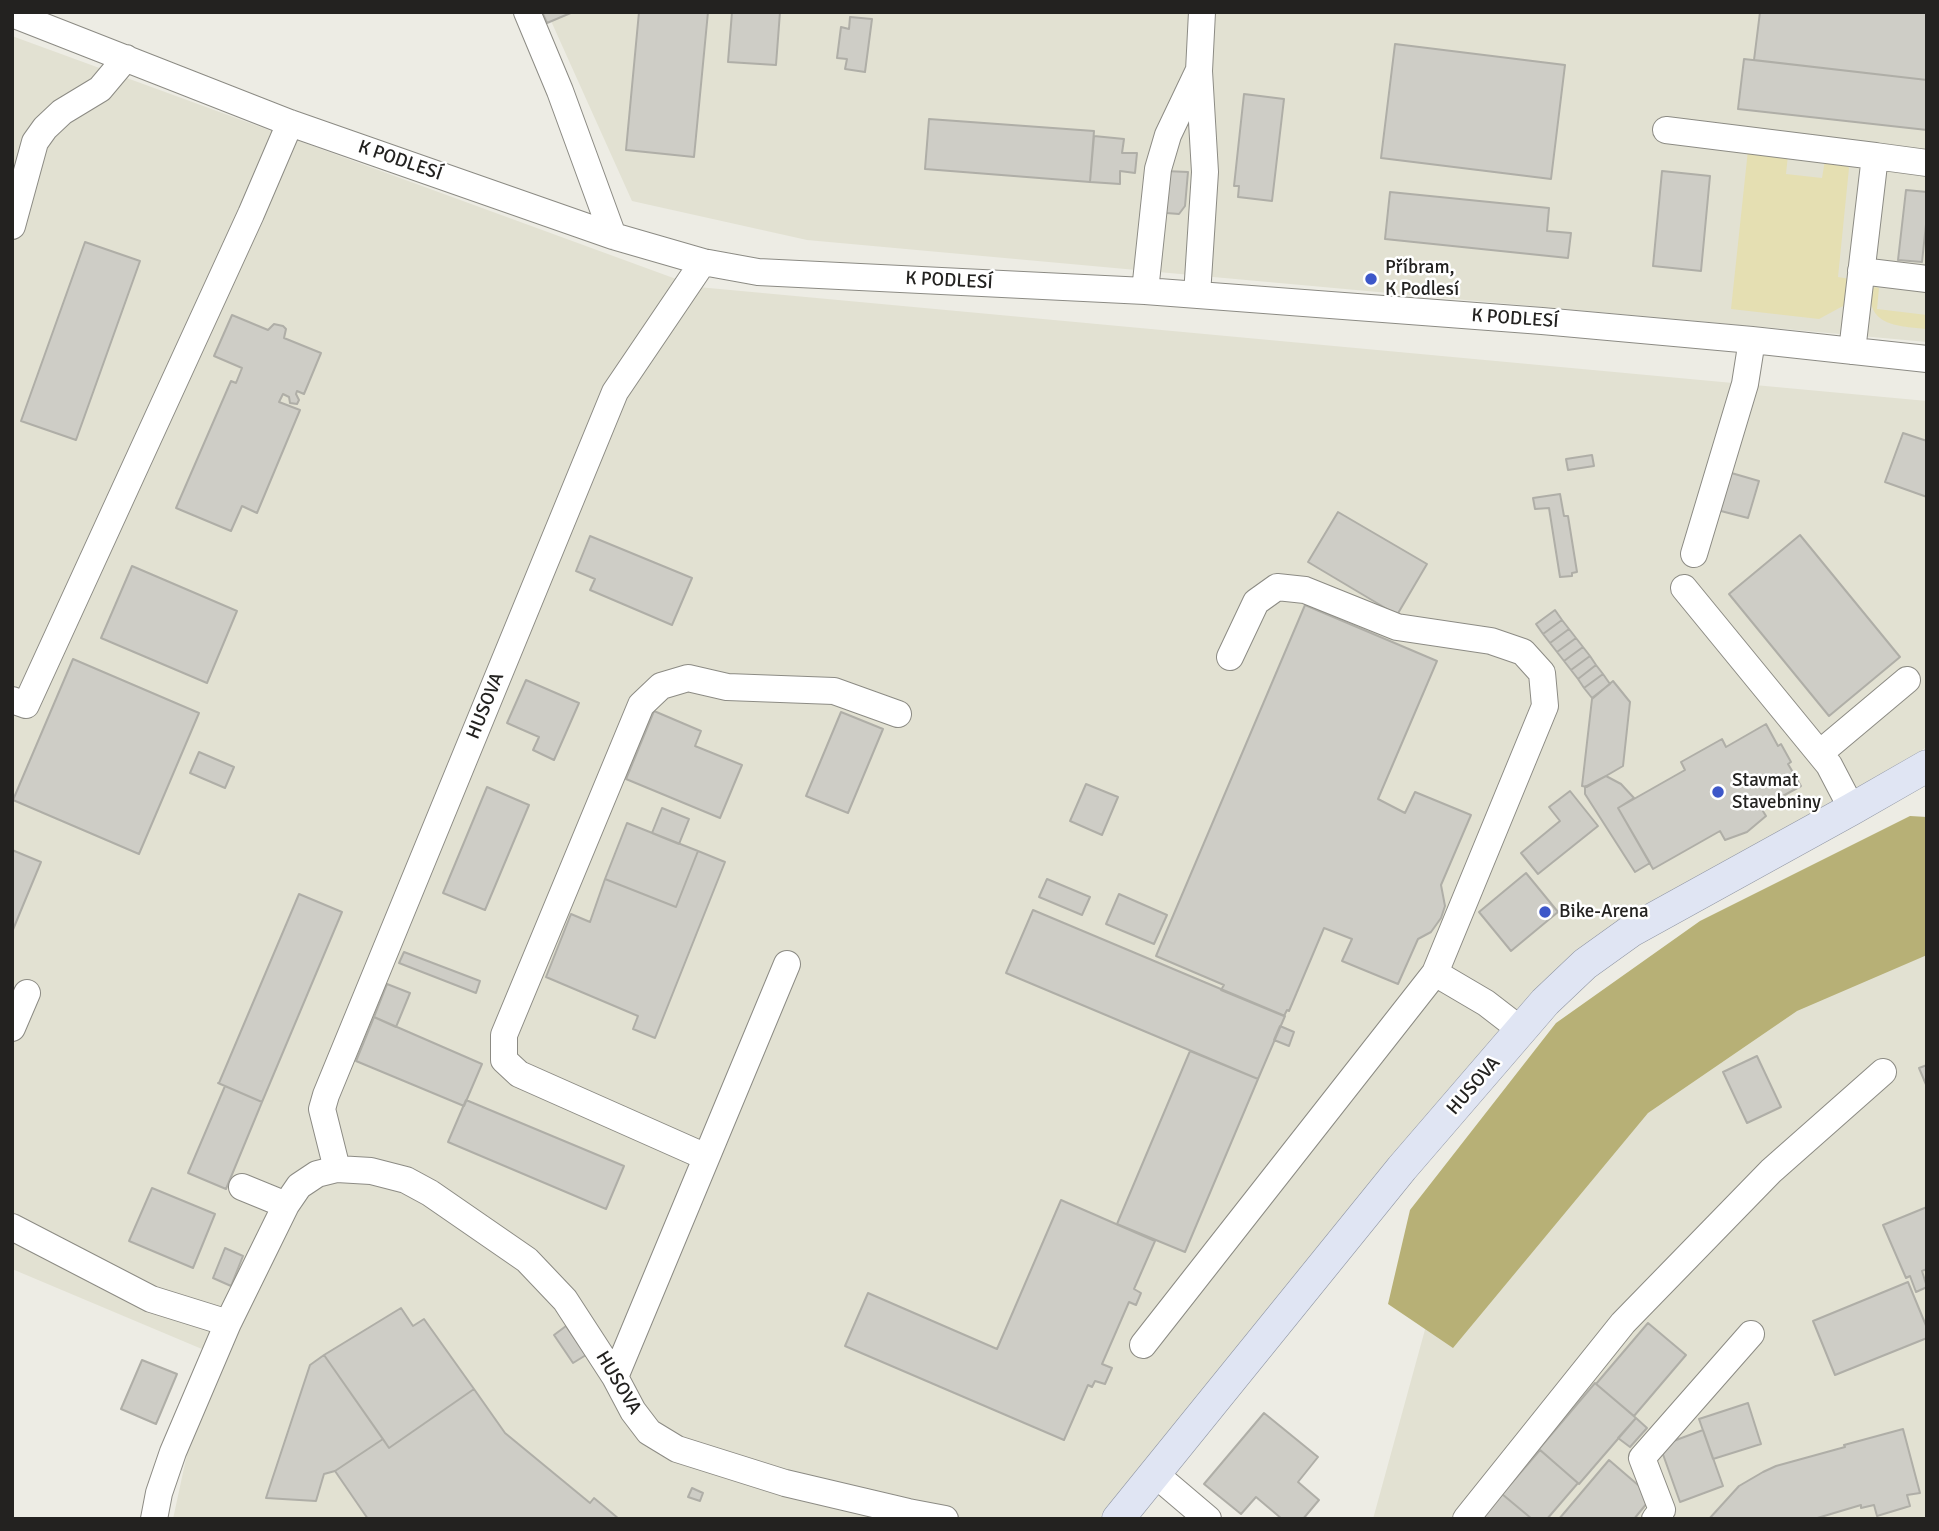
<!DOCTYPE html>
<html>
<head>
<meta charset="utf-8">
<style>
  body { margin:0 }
  #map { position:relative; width:1939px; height:1531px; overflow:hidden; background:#edece4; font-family:Signika,sans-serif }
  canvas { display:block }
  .frame { position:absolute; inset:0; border:14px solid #232220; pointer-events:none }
</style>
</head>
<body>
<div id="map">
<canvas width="1939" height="1531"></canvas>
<div class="frame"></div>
</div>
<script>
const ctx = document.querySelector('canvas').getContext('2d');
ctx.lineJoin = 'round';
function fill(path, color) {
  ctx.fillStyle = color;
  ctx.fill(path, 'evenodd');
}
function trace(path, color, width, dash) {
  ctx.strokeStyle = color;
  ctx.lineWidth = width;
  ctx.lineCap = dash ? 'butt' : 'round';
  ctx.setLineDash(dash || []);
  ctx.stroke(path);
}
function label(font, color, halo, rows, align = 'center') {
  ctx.font = font + ' Signika,sans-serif';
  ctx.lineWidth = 5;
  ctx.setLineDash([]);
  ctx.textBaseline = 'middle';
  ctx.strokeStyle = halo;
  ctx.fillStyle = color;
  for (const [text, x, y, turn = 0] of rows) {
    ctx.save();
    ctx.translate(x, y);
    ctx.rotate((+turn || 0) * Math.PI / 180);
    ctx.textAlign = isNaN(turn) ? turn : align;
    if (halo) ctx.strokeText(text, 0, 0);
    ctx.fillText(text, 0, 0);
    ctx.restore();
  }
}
fill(new Path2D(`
  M 547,12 L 1927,12 L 1927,342 L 807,240 L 632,201 Z
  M 12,36 L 698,287 L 1927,401 L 1927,747 L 1582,948 L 1116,1519 L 173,1519 L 209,1352 L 12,1269 Z
  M 1927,873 L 1927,1519 L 1373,1519 L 1440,1275 Z`), '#e2e1d2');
fill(new Path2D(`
  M 1748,150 L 1788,155 L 1786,174 L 1822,178 L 1825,160 L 1845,163 L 1849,168 L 1838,277 L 1850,279 L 1847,301 L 1843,306 L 1819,319 L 1731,309 Z
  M 1875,287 L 1879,288 L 1877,309 L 1927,315 L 1927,329 C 1899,326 1868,327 1870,290 Z`), '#e5dfb2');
fill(new Path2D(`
  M 1910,816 L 1927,817 L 1927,955 L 1797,1011 L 1648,1113 L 1453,1348 L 1388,1304 L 1410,1210 L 1556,1023 L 1700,921 Z`), '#b7b076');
const building = new Path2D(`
  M 542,12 L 573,12 L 547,23 Z
  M 639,12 L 708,12 L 694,157 L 626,150 Z
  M 732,12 L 780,12 L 776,65 L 728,62 Z
  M 1760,12 L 1927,12 L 1927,80 L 1754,60 Z
  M 850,17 L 872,19 L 865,72 L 845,69 L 847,59 L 837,58 L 841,27 L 849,29 Z
  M 1395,44 L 1565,65 L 1551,179 L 1381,158 Z
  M 1744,59 L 1927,80 L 1927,130 L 1738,109 Z
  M 1244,94 L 1284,99 L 1272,201 L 1238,197 L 1239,186 L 1234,186 Z
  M 929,119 L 1094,131 L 1090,182 L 925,169 Z
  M 1094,136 L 1124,139 L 1122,153 L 1137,153 L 1135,173 L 1120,171 L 1120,184 L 1090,182 Z
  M 1165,171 L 1188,172 L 1185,206 L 1179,214 L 1166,213 Z
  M 1662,171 L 1710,176 L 1701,271 L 1653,266 Z
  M 1906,190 L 1927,192 L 1927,215 L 1922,262 L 1898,260 Z
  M 1390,192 L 1549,208 L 1547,231 L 1571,233 L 1568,258 L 1385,239 Z
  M 85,242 L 140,261 L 76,440 L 21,421 Z
  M 232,315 L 268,330 L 274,324 L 283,326 L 286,329 L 284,338 L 321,353 L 304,394 L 297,391 L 296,394 L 299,400 L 297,404 L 290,403 L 289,397 L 283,394 L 279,402 L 300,410 L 257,513 L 242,506 L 231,531 L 176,508 L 231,381 L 236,383 L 242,368 L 214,356 Z
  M 1903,433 L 1927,441 L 1927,497 L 1885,482 Z
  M 1592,455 L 1594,466 L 1568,470 L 1566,459 Z
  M 1728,472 L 1759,481 L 1748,518 L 1717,510 Z
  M 1560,494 L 1564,516 L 1568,516 L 1577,572 L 1572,573 L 1572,576 L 1560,577 L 1549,508 L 1535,509 L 1533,498 Z
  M 1338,512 L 1427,564 L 1397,615 L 1308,562 Z
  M 1800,535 L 1900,657 L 1829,716 L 1729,594 Z
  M 590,536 L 692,578 L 672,625 L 590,590 L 595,579 L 576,571 Z
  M 132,566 L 237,611 L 207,683 L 101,638 Z
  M 1305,605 L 1437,661 L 1378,799 L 1405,813 L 1415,792 L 1471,815 L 1441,885 L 1445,906 L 1441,918 L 1431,932 L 1418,939 L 1398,984 L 1342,961 L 1352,939 L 1324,928 L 1289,1011 L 1287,1010 L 1284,1016 L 1221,990 L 1224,985 L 1156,956 Z
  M 1555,610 L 1562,620 L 1543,634 L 1536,624 Z
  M 1562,620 L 1569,629 L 1550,643 L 1543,634 Z
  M 1569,629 L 1576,638 L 1557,652 L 1550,643 Z
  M 1576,638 L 1583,647 L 1564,661 L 1557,652 Z
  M 1583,647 L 1590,656 L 1571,670 L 1564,661 Z
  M 1590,656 L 1596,665 L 1578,679 L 1571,670 Z
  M 73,659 L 199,713 L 139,854 L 13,800 Z
  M 1596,665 L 1603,674 L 1584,688 L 1578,679 Z
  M 1603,674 L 1610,684 L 1592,698 L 1584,688 Z
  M 526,680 L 579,703 L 554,760 L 533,750 L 539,737 L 507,723 Z
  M 1613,681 L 1630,702 L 1623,766 L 1587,787 L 1582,786 L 1592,699 Z
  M 654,711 L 701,731 L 695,746 L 742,765 L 720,818 L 626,779 Z
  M 841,712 L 883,729 L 848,813 L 806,796 Z
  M 1766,724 L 1778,746 L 1781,744 L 1791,762 L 1788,764 L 1801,786 L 1761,808 L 1766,816 L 1747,832 L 1725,840 L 1720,831 L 1653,869 L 1618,808 L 1685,770 L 1681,762 L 1722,739 L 1726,747 Z
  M 199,752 L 234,767 L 225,788 L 190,773 Z
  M 1606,776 L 1621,784 L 1634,798 L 1618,808 L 1650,863 L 1635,872 L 1585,794 L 1585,787 Z
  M 1086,784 L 1118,797 L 1102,835 L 1070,821 Z
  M 487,787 L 529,805 L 485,910 L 443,893 Z
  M 1570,791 L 1598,826 L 1538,874 L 1521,853 L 1560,821 L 1549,807 Z
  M 662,808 L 689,819 L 679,844 L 652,833 Z
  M 627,823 L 698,851 L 676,907 L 605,879 Z
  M 12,850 L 41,862 L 12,932 Z
  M 698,851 L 725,862 L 655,1038 L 633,1029 L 638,1016 L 546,977 L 571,914 L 590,922 L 605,879 L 676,907 Z
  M 1526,873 L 1558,912 L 1511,951 L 1479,912 Z
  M 1047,879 L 1090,897 L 1082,915 L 1039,897 Z
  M 299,894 L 342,912 L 262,1102 L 218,1083 L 219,1083 Z
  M 1119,894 L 1167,915 L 1154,944 L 1106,924 Z
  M 1033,910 L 1285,1016 L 1258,1079 L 1006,973 Z
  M 404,952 L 480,981 L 476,993 L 399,963 Z
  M 387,984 L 410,993 L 396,1027 L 374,1017 Z
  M 374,1017 L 482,1064 L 464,1106 L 356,1061 Z
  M 1280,1026 L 1294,1032 L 1289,1046 L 1274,1040 Z
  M 1190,1051 L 1258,1079 L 1185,1252 L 1117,1224 Z
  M 1757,1056 L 1781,1107 L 1747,1123 L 1723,1072 Z
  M 1927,1065 L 1927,1087 L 1919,1068 Z
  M 225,1086 L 262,1102 L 226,1189 L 188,1173 Z
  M 466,1100 L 624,1166 L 606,1209 L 448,1142 Z
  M 152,1188 L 215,1214 L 193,1268 L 129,1241 Z
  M 1061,1200 L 1155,1241 L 1134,1289 L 1141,1293 L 1136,1305 L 1129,1302 L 1102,1364 L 1112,1368 L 1105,1384 L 1095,1381 L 1092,1387 L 1088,1385 L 1064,1440 L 845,1346 L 868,1293 L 997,1349 Z
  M 1927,1207 L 1927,1269 L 1922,1271 L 1927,1287 L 1916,1292 L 1910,1276 L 1906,1278 L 1883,1225 Z
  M 225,1248 L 243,1256 L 231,1286 L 213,1278 Z
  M 1908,1282 L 1927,1328 L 1927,1338 L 1835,1375 L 1813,1321 Z
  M 401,1308 L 413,1326 L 424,1319 L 474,1389 L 389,1448 L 324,1355 Z
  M 1648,1323 L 1686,1355 L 1634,1416 L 1596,1384 Z
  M 566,1326 L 586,1355 L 573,1363 L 554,1335 Z
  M 324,1355 L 383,1439 L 335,1471 L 324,1474 L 316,1501 L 266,1498 L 310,1365 Z
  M 142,1360 L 177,1374 L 156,1424 L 121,1409 Z
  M 1595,1383 L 1636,1418 L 1579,1484 L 1539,1449 Z
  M 474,1389 L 505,1433 L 590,1503 L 594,1498 L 619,1519 L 368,1519 L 335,1471 L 383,1439 L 389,1448 Z
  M 1748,1403 L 1761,1444 L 1713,1459 L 1699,1419 Z
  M 1264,1413 L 1318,1457 L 1298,1482 L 1319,1500 L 1303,1519 L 1282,1519 L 1256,1497 L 1241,1514 L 1204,1484 Z
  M 1636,1418 L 1647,1428 L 1630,1447 L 1618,1438 Z
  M 1903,1429 L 1920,1493 L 1907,1495 L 1910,1506 L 1877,1516 L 1874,1505 L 1861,1508 L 1861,1505 L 1814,1519 L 1709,1519 L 1739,1486 L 1763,1472 L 1776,1466 L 1845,1447 L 1844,1445 Z
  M 1703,1430 L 1723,1486 L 1680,1502 L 1660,1446 Z
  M 1540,1450 L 1578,1483 L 1547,1519 L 1532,1519 L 1502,1494 Z
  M 1609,1460 L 1652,1497 L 1634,1519 L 1559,1519 Z
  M 692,1488 L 703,1493 L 700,1501 L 688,1497 Z
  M 1502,1494 L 1532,1519 L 1481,1519 Z`);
fill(building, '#cecdc6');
trace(building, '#afaea7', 2);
const minor = new Path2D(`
  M 527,12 L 560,91 L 613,236
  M 12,14 L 290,123 L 613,236 L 703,262 L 758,272 L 1145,291 L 1542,321 L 1752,340 L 1927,359
  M 1666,130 L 1875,156
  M 12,226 L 35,142 L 45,128 L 62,112 L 100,89 L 126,58
  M 1861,271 L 1927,279
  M 1145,291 L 1158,169 L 1168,135 L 1198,72
  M 1197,295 L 1205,172 L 1199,71 L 1202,12
  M 1852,351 L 1875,156 L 1927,163
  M 1694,554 L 1745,384 L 1752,340
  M 1684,588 L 1829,765 L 1852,809
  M 1230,657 L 1256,602 L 1277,587 L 1305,590 L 1397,627 L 1491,641 L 1523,652 L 1542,673 L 1545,706 L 1435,973
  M 12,700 L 26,705 L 251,214 L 290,123
  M 1820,753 L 1907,680
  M 12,1028 L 27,993
  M 706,1157 L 519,1074 L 504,1060 L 504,1035 L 641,705 L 661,686 L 688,678 L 727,687 L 834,691 L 898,714
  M 337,1169 L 322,1109 L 326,1095 L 615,392 L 703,262
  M 242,1187 L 286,1205
  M 12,1227 L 151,1299 L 228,1323
  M 1143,1345 L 1435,973 L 1486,1003 L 1521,1030
  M 615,1377 L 787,964
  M 1155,1474 L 1208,1519
  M 154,1519 L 159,1493 L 173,1452 L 228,1323 L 286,1205 L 299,1186 L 317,1174 L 337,1169 L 371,1171 L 406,1180 L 430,1193 L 527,1260 L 565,1300 L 615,1377 L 633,1411 L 649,1432 L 677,1449 L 785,1483 L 908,1512 L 945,1519
  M 1466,1519 L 1623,1323 L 1771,1171 L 1883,1072
  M 1655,1519 L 1662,1510 L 1642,1458 L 1751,1334`);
const major = new Path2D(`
  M 1118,1519 L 1402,1168 L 1545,1002 L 1585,964 L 1631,931 L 1852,809 L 1927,766`);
trace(minor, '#8c8b84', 28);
trace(major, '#9096a4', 33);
trace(minor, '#fff', 26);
trace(major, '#e0e5f3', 32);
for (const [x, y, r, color] of [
  [1371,279,7,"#3d57c9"],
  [1718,792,7,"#3d57c9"],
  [1545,912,7,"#3d57c9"]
]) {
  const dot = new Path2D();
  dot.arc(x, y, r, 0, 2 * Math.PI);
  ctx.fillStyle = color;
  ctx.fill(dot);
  trace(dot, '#fff', 2.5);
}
label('19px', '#232220', '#fff', [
  ["K PODLESÍ",400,161,19],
  ["K PODLESÍ",949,281,3],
  ["K PODLESÍ",1515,319,4],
  ["HUSOVA",486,706,-68],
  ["HUSOVA",1474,1086,-49],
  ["HUSOVA",618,1383,59]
]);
label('19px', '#232220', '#fff', [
  ["Příbram,",1385,268],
  ["K Podlesí",1385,290],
  ["Stavmat",1732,781],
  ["Stavebniny",1732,803],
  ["Bike-Arena",1559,912]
], 'left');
</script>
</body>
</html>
